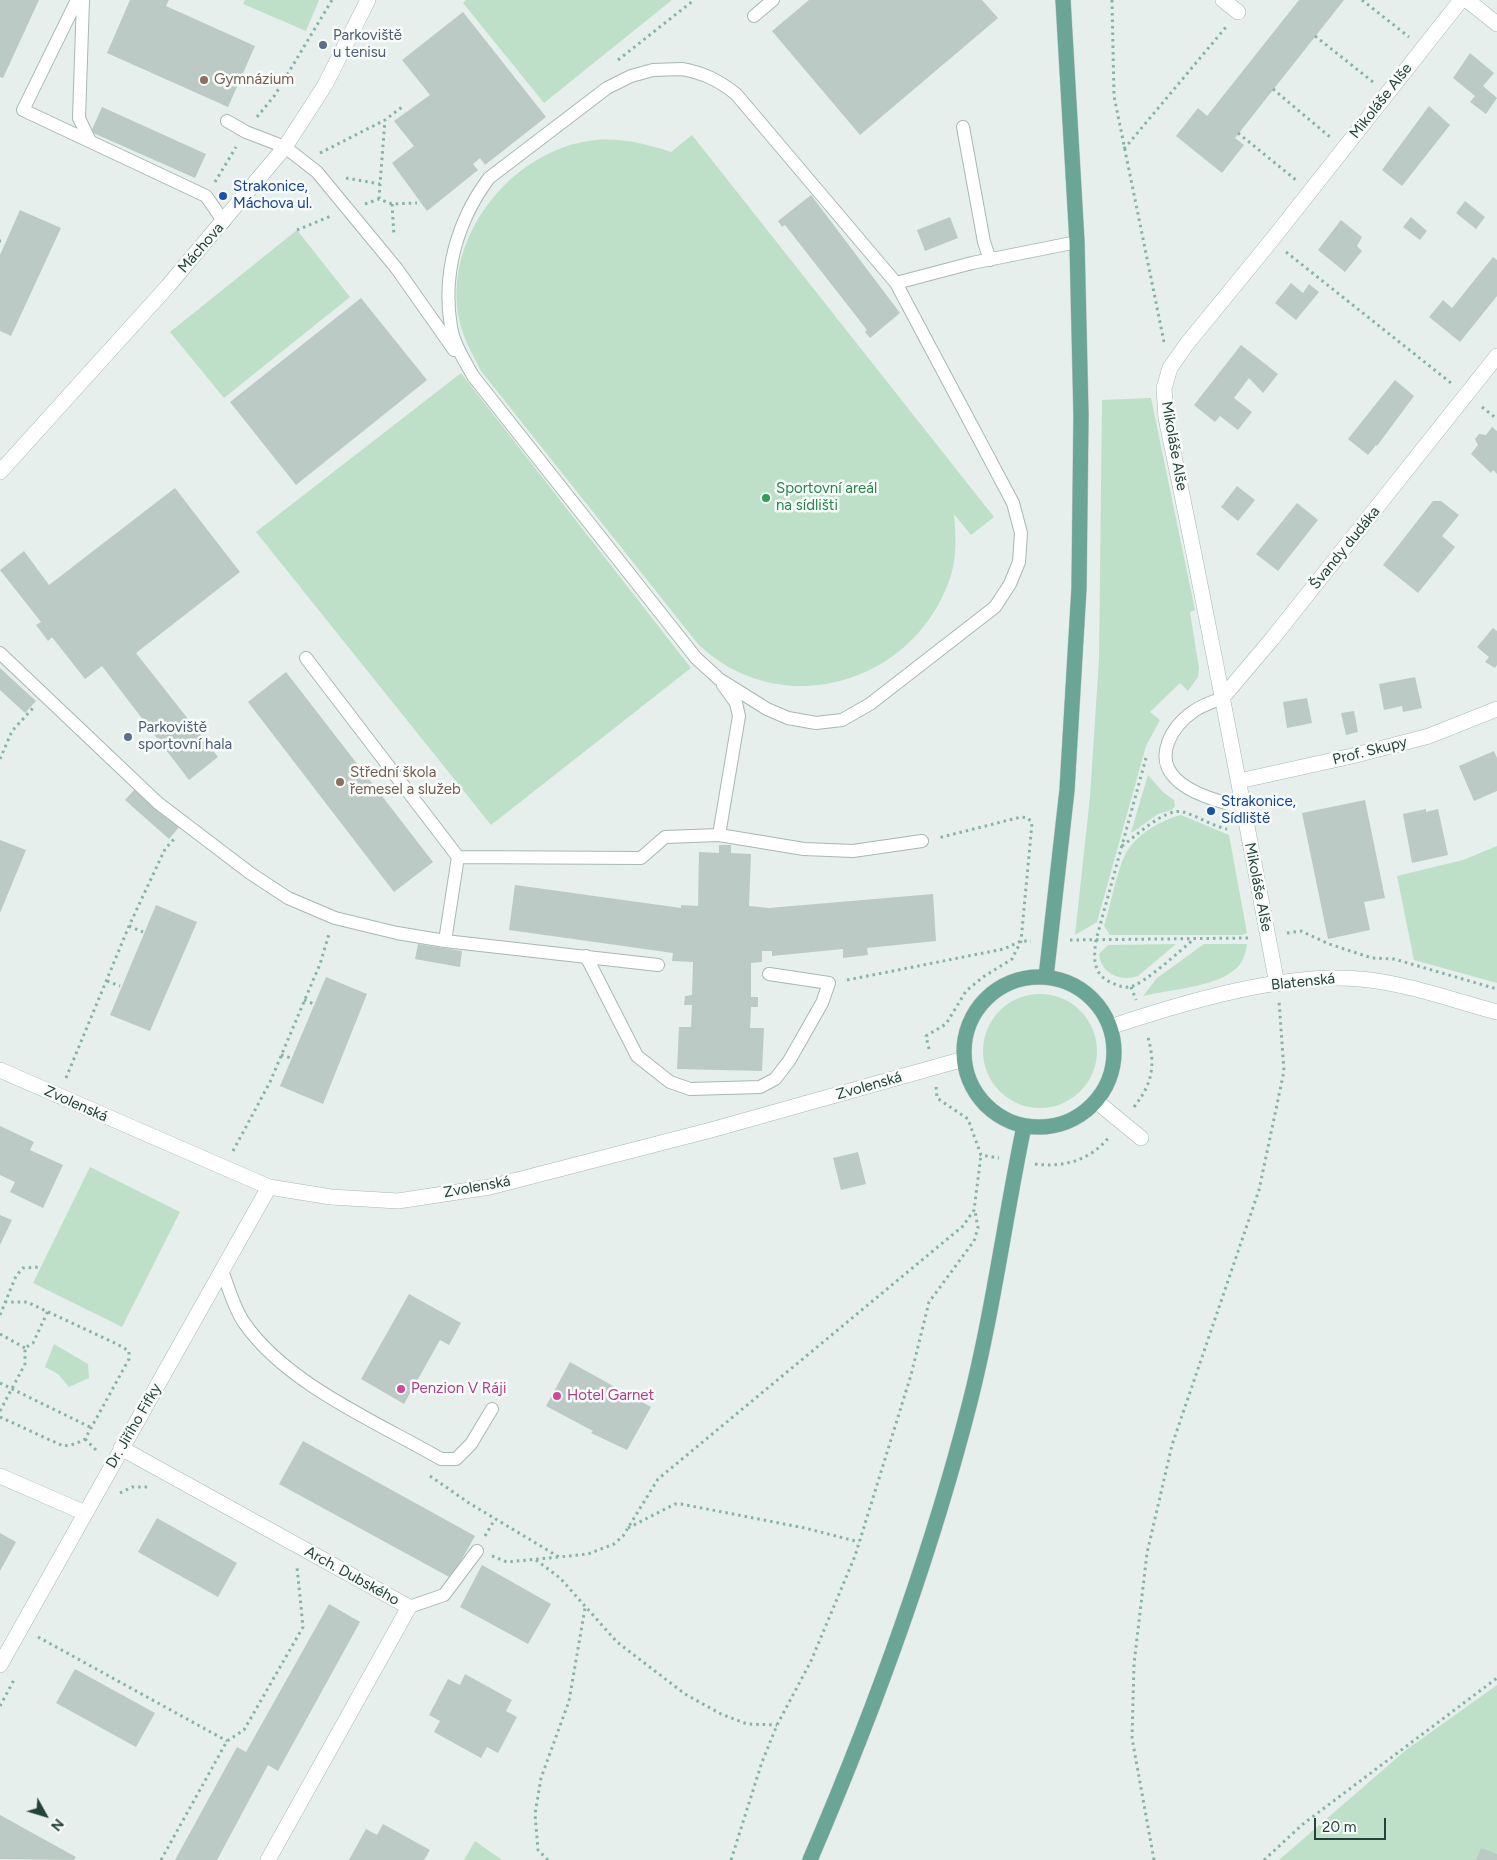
<!DOCTYPE html>
<html>
<head>
<meta charset="utf-8">
<style>
  body { margin:0 }
  #map { position:relative; width:1497px; height:1860px; overflow:hidden; background:#e6efeb; font-family:Figtree,sans-serif }
  canvas { display:block }
  .north { position:absolute; left:20px; top:1790px; width:50px; height:50px; -webkit-text-stroke:4px #f7fbf9; paint-order:stroke; rotate:129deg; font-size:14px; font-weight:700; line-height:20px; text-align:center; color:#24423a }
  .north::after { content:''; display:block; margin:auto; width:18px; height:22px; background:#24423a; clip-path:polygon(50% 0,100% 100%,50% 72%,0 100%) }
  .scale { position:absolute; left:1314px; top:1818px; width:72px; height:22px; box-sizing:border-box; border:2px solid #24423a; border-top:0; padding-left:6px; font-size:15px; line-height:18px; white-space:nowrap; color:#24423a; -webkit-text-stroke:4px #f7fbf9; paint-order:stroke }
</style>
</head>
<body>
<div id="map">
<canvas width="1497" height="1860"></canvas>
<div class="north">N</div>
<div class="scale">20 m</div>
</div>
<script>
const ctx = document.querySelector('canvas').getContext('2d');
ctx.lineJoin = 'round';
function fill(path, color) {
  ctx.fillStyle = color;
  ctx.fill(path, 'evenodd');
}
function trace(path, color, width, dash) {
  ctx.strokeStyle = color;
  ctx.lineWidth = width;
  ctx.lineCap = dash ? 'butt' : 'round';
  ctx.setLineDash(dash || []);
  ctx.stroke(path);
}
function label(font, color, halo, rows, align = 'center') {
  ctx.font = font + ' Figtree,sans-serif';
  ctx.lineWidth = 5;
  ctx.setLineDash([]);
  ctx.textBaseline = 'middle';
  ctx.strokeStyle = halo;
  ctx.fillStyle = color;
  for (const [text, x, y, turn = 0] of rows) {
    ctx.save();
    ctx.translate(x, y);
    ctx.rotate((+turn || 0) * Math.PI / 180);
    ctx.textAlign = isNaN(turn) ? turn : align;
    if (halo) ctx.strokeText(text, 0, 0);
    ctx.fillText(text, 0, 0);
    ctx.restore();
  }
}
fill(new Path2D(`
  M 245,0 L 319,0 L 306,31 L 243,4 Z
  M 466,0 L 672,0 L 544,103 L 463,3 Z
  M 692,135 L 994,517 L 971,535 L 954,514 C 956,537 957,560 949,581 C 911,686 779,722 698,644 L 481,371 C 473,355 464,340 460,323 C 440,239 512,148 596,140 C 622,138 646,144 671,152 Z
  M 297,230 L 350,297 L 224,398 L 170,332 Z
  M 461,373 L 691,668 L 491,825 L 256,532 Z
  M 1151,398 L 1195,610 L 1190,612 L 1199,668 L 1198,677 L 1188,691 L 1180,683 L 1150,712 L 1160,720 L 1146,746 L 1097,922 L 1075,935 L 1090,797 L 1099,659 L 1102,400 Z
  M 1148,775 L 1163,792 L 1174,800 L 1175,806 L 1172,810 L 1158,814 L 1133,832 L 1131,832 Z
  M 1181,815 L 1229,835 L 1247,933 L 1242,935 L 1110,935 L 1104,926 C 1111,905 1116,873 1125,855 C 1135,835 1161,820 1181,815 Z
  M 1497,846 L 1497,983 L 1414,960 L 1397,876 L 1463,860 Z
  M 1176,944 L 1138,976 C 1121,982 1101,974 1099,954 L 1108,945 Z
  M 1204,944 L 1247,944 C 1246,954 1242,965 1233,971 C 1213,987 1168,990 1143,996 L 1157,978 Z
  M983 1051a57 57 0 1 1 114 0a57 57 0 1 1-114 0Z
  M 90,1167 L 180,1212 L 122,1327 L 33,1283 Z
  M 54,1344 L 88,1364 L 89,1378 L 69,1387 L 58,1374 L 45,1367 Z
  M 1497,1685 L 1497,1860 L 1279,1860 L 1406,1750 Z
  M 475,1841 L 502,1860 L 464,1860 Z`), '#bfe0c8');
fill(new Path2D(`
  M 0,0 L 39,0 L 3,78 L 0,77 Z
  M 130,0 L 169,0 L 166,6 L 255,46 L 228,107 L 107,53 Z
  M 809,0 L 982,0 L 998,18 L 860,135 L 772,31 Z
  M 1299,0 L 1344,0 L 1235,138 L 1244,145 L 1222,173 L 1176,136 L 1198,108 L 1207,116 Z
  M 463,12 L 546,117 L 485,165 L 480,158 L 473,164 L 478,170 L 427,211 L 392,163 L 414,146 L 394,121 L 430,95 L 402,60 Z
  M 1470,53 L 1494,73 L 1483,86 L 1497,98 L 1486,114 L 1470,102 L 1475,96 L 1453,78 Z
  M 1429,106 L 1450,125 L 1402,186 L 1382,170 Z
  M 102,107 L 206,154 L 195,178 L 91,132 Z
  M 811,195 L 900,313 L 870,338 L 865,332 L 867,330 L 785,225 L 782,227 L 778,221 Z
  M 1465,201 L 1485,217 L 1476,229 L 1456,213 Z
  M 20,210 L 61,228 L 11,336 L 0,331 L 0,255 Z
  M 950,217 L 958,238 L 925,251 L 917,230 Z
  M 1411,217 L 1427,231 L 1420,240 L 1403,227 Z
  M 1341,220 L 1362,237 L 1357,246 L 1362,251 L 1345,272 L 1318,250 Z
  M 1493,257 L 1497,260 L 1497,296 L 1460,342 L 1429,317 L 1443,300 L 1452,308 Z
  M 1291,283 L 1303,293 L 1309,284 L 1319,292 L 1296,320 L 1275,303 Z
  M 361,298 L 427,380 L 296,485 L 230,402 Z
  M 1241,345 L 1278,374 L 1263,393 L 1249,378 L 1234,398 L 1252,412 L 1238,430 L 1220,416 L 1215,422 L 1194,405 Z
  M 1395,380 L 1414,396 L 1377,446 L 1376,445 L 1368,455 L 1348,439 Z
  M 1492,427 L 1497,431 L 1497,474 L 1493,470 L 1491,473 L 1471,454 L 1478,445 L 1475,439 L 1479,434 L 1486,435 Z
  M 1237,486 L 1255,500 L 1238,521 L 1221,507 Z
  M 175,488 L 240,572 L 136,653 L 218,757 L 189,780 L 102,666 L 85,679 L 52,637 L 48,641 L 36,625 L 41,622 L 0,570 L 24,551 L 49,585 Z
  M 1433,501 L 1441,501 L 1459,515 L 1442,536 L 1455,547 L 1418,593 L 1383,565 Z
  M 1297,503 L 1318,520 L 1278,571 L 1256,554 Z
  M 1493,628 L 1497,631 L 1497,665 L 1495,668 L 1485,662 L 1489,657 L 1477,647 Z
  M 0,668 L 36,701 L 25,713 L 0,690 Z
  M 286,672 L 433,862 L 394,892 L 248,702 Z
  M 1415,677 L 1422,708 L 1403,712 L 1402,706 L 1384,710 L 1379,684 Z
  M 1307,698 L 1312,723 L 1287,728 L 1283,702 Z
  M 1354,711 L 1358,732 L 1346,735 L 1341,713 Z
  M 1494,751 L 1497,758 L 1497,791 L 1474,801 L 1459,766 Z
  M 136,788 L 180,826 L 169,839 L 125,800 Z
  M 1365,800 L 1385,898 L 1364,902 L 1370,930 L 1328,939 L 1302,813 Z
  M 1426,809 L 1426,812 L 1438,809 L 1448,855 L 1412,863 L 1403,814 Z
  M 0,840 L 26,850 L 0,913 Z
  M 719,845 L 731,845 L 731,853 L 751,854 L 749,906 L 769,908 L 933,894 L 936,941 L 867,948 L 868,955 L 843,958 L 843,949 L 772,956 L 772,951 L 762,951 L 762,962 L 751,963 L 751,997 L 758,997 L 758,1007 L 751,1007 L 750,1028 L 764,1028 L 762,1071 L 677,1069 L 679,1027 L 691,1027 L 692,1005 L 684,1005 L 685,996 L 692,995 L 693,962 L 672,961 L 673,953 L 509,930 L 515,885 L 681,908 L 681,905 L 698,906 L 699,852 L 719,853 Z
  M 156,905 L 197,922 L 150,1031 L 110,1015 Z
  M 418,944 L 462,951 L 460,967 L 415,959 Z
  M 326,977 L 367,994 L 323,1104 L 280,1086 Z
  M 0,1126 L 34,1142 L 30,1150 L 63,1165 L 43,1208 L 10,1192 L 15,1182 L 0,1175 Z
  M 858,1152 L 866,1184 L 841,1190 L 833,1158 Z
  M 0,1215 L 12,1220 L 0,1245 Z
  M 409,1294 L 461,1323 L 449,1345 L 440,1340 L 404,1404 L 361,1379 Z
  M 570,1362 L 651,1407 L 627,1450 L 591,1433 L 593,1431 L 546,1406 Z
  M 303,1441 L 475,1536 L 451,1578 L 279,1484 Z
  M 157,1518 L 237,1563 L 218,1597 L 138,1552 Z
  M 0,1533 L 16,1542 L 0,1571 Z
  M 482,1565 L 551,1604 L 528,1644 L 460,1607 Z
  M 329,1604 L 360,1622 L 278,1771 L 268,1765 L 217,1860 L 175,1860 L 237,1747 L 246,1752 Z
  M 75,1669 L 155,1713 L 136,1747 L 56,1703 Z
  M 465,1674 L 512,1700 L 506,1711 L 517,1717 L 498,1753 L 487,1747 L 481,1758 L 434,1732 L 440,1721 L 429,1715 L 448,1679 L 460,1685 Z
  M 0,1815 L 76,1857 L 74,1860 L 0,1859 Z
  M 383,1824 L 430,1850 L 424,1860 L 349,1860 L 366,1829 L 377,1835 Z
  M 1481,1848 L 1497,1854 L 1497,1860 L 1476,1860 Z`), '#bbcac4');
const service = new Path2D(`
  M 77,0 L 23,110 L 206,196 L 224,222
  M 83,0 L 79,118 L 89,139
  M 754,16 L 773,0
  M 682,69 C 704,73 718,80 736,94 L 896,283 L 1013,503 L 1021,533 L 1019,562 L 1010,584 L 995,607 L 870,704 L 842,720 L 816,723 L 788,718 L 767,709 L 719,679 L 696,658 L 473,376 C 465,361 454,345 451,327 C 442,274 457,221 489,178 L 607,88 L 631,76 L 653,70 Z
  M 227,121 L 246,132 L 285,147 L 317,172 L 397,269 L 454,350
  M 963,127 L 984,242 L 990,260
  M 896,283 L 972,263 L 1077,242
  M 0,653 L 158,803 L 250,873 L 288,898 L 335,918 L 397,933 L 445,941 L 658,965
  M 306,658 L 458,857
  M 1222,698 C 1213,702 1202,705 1194,711 C 1172,726 1153,757 1176,779 C 1192,795 1222,802 1243,808
  M 719,835 L 739,716 L 736,703 L 723,685
  M 445,941 L 458,857 L 641,858 L 665,837 L 719,835 L 804,849 L 853,851 L 922,841
  M 586,956 L 637,1056 L 670,1082 L 690,1089 L 760,1087 L 775,1079 L 789,1061 L 822,1003 L 829,983 L 769,974
  M 222,1271 C 229,1288 234,1309 245,1324 C 288,1385 377,1422 441,1459 L 456,1459 L 471,1444 L 492,1409
  M 409,1607 L 444,1595 L 477,1551`);
const minor = new Path2D(`
  M 1223,0 L 1238,12
  M 1467,0 L 1497,24
  M 0,472 L 168,286 L 285,147 L 325,85 L 368,0
  M 1222,698 L 1272,639 L 1497,356
  M 1239,781 L 1352,756 L 1429,736 L 1497,709
  M 1277,984 C 1241,795 1206,606 1166,418 L 1164,388 L 1170,368 L 1186,345 L 1271,241 L 1461,0
  M 0,1070 L 269,1187 L 331,1197 L 398,1201 L 490,1187 L 711,1130 L 964,1059
  M 1096,1101 L 1141,1138
  M 121,1448 L 409,1607 L 268,1860
  M 0,1476 L 85,1513
  M 0,1665 L 269,1187`);
const tertiary = new Path2D(`
  M 1110,1027 C 1182,1003 1284,972 1360,979 C 1406,983 1452,1000 1497,1012`);
const primary = new Path2D(`
  M 1046,977 L 1067,790 L 1079,588 L 1081,415 L 1077,242 L 1063,0
  M964 1052a75 75 0 1 1 150 0a75 75 0 1 1-150 0Z
  M 810,1860 C 874,1711 930,1559 970,1402 C 993,1311 1005,1218 1024,1126`);
trace(service, '#a8b8b2', 14);
trace(minor, '#a8b8b2', 16);
trace(tertiary, '#a8b8b2', 16);
trace(primary, '#c2cac8', 16);
trace(new Path2D(`
  M 1112,0 L 1114,96 L 1164,342
  M 1362,0 L 1409,37
  M 1315,36 L 1373,82
  M 618,60 L 694,0
  M 1273,89 L 1330,137
  M 257,117 L 275,95 L 332,0
  M 1238,133 L 1296,180
  M 1124,149 L 1226,27
  M 320,153 L 385,120 L 402,107
  M 346,178 L 380,184 L 385,120
  M 215,182 L 236,147
  M 379,199 L 380,184
  M 365,204 L 379,199 L 392,204 L 417,203
  M 392,204 L 394,236
  M 297,230 L 331,216
  M 0,241 L 1,241
  M 1286,252 L 1451,383
  M 1482,407 L 1497,419
  M 1146,758 L 1096,940 C 1094,955 1092,972 1108,981 C 1115,984 1121,988 1129,987 C 1142,986 1182,949 1194,939
  M 0,759 L 12,731 L 33,708
  M 1122,846 C 1136,836 1166,807 1183,812 C 1198,816 1212,826 1227,829
  M 129,926 L 143,932
  M 1287,933 L 1301,931 L 1329,944 L 1372,958 L 1394,959 L 1497,989
  M 1070,940 L 1248,938
  M 847,980 L 1004,949 L 1021,941 L 1031,941
  M 107,981 L 120,986
  M 1131,987 L 1136,1000
  M 304,1000 L 314,1004
  M 929,1049 L 926,1036 L 946,1024 L 966,991 L 983,977 L 1012,959 L 1021,941 L 1032,823 L 1028,818 L 1021,817 L 938,838
  M 281,1055 L 291,1058
  M 66,1078 L 129,926 L 165,849 L 175,838
  M 936,1087 L 937,1098 L 968,1119 L 981,1155 L 999,1158
  M 1134,1107 C 1153,1083 1156,1064 1147,1034
  M 233,1151 L 270,1082 L 320,964 L 329,934
  M 1035,1164 C 1063,1168 1091,1160 1109,1137
  M 0,1315 L 16,1276 L 23,1268 L 41,1267
  M 0,1334 L 25,1348
  M 0,1383 L 92,1428
  M 0,1411 L 25,1364 L 25,1348 L 33,1343 L 48,1311
  M 0,1417 L 63,1446 L 75,1444 L 85,1439 L 129,1359 L 129,1351 L 117,1344 L 27,1302 L 6,1302
  M 85,1439 L 98,1452
  M 430,1476 L 469,1503 L 559,1557 L 588,1554 L 614,1544 L 623,1536 L 658,1479 L 963,1226 L 974,1210 L 981,1155
  M 120,1493 L 132,1487 L 150,1487
  M 628,1528 L 675,1504 L 681,1504 L 805,1528 L 859,1542
  M 485,1536 L 495,1519
  M 492,1556 L 507,1562 L 559,1557
  M 536,1560 L 560,1578 L 617,1642 L 685,1694 L 721,1714 L 747,1724 L 777,1725
  M 38,1637 L 227,1741
  M 0,1706 L 15,1678
  M 161,1860 L 227,1741 L 244,1730 L 303,1627 L 297,1567
  M 548,1860 L 538,1850 L 535,1814 L 541,1778 L 569,1701 L 585,1608
  M 731,1860 L 762,1762 L 777,1725 L 811,1661 L 855,1556 L 911,1375 L 929,1302 L 974,1241 L 978,1228 L 975,1211
  M 1154,1860 L 1132,1738 L 1134,1664 L 1147,1553 L 1172,1445 L 1259,1190 L 1284,1071 L 1279,1001
  M 1264,1860 L 1303,1824 L 1497,1678`), '#86b3a5', 3, [2.5, 4]);
trace(service, '#fff', 12);
trace(minor, '#fff', 15);
trace(tertiary, '#fff', 15);
trace(primary, '#6aa596', 15);
for (const [x, y, r, color] of [
  [323,45,5,"#5c6f8a"],
  [204,80,5,"#8d6e63"],
  [223,196,5,"#1a4fb4"],
  [766,498,5,"#2e9e5b"],
  [128,737,5,"#5c6f8a"],
  [340,782,5,"#8d6e63"],
  [1211,811,5,"#1a4fb4"],
  [401,1389,5,"#d1479c"],
  [557,1396,5,"#d1479c"]
]) {
  const dot = new Path2D();
  dot.arc(x, y, r, 0, 2 * Math.PI);
  ctx.fillStyle = color;
  ctx.fill(dot);
  trace(dot, '#f7fbf9', 2);
}
label('15px', '#4e5e75', '#f7fbf9', [
  ["Parkoviště",333,36],
  ["u tenisu",333,53],
  ["Parkoviště",138,728],
  ["sportovní hala",138,745]
], 'left');
label('15px', '#785e54', '#f7fbf9', [
  ["Gymnázium",214,80],
  ["Střední škola",350,773],
  ["řemesel a služeb",350,790]
], 'left');
label('15px', '#24423a', '#f7fbf9', [
  ["Mikoláše Alše",1381,101,-52],
  ["Máchova",201,248,-49],
  ["Mikoláše Alše",1174,446,80],
  ["Švandy dudáka",1345,548,-51],
  ["Prof. Skupy",1370,751,-14],
  ["Mikoláše Alše",1258,887,79],
  ["Blatenská",1303,982,-6],
  ["Zvolenská",869,1086,-16],
  ["Zvolenská",76,1104,24],
  ["Zvolenská",477,1187,-10],
  ["Dr. Jiřího Fifky",134,1426,-60],
  ["Arch. Dubského",352,1576,29]
]);
label('15px', '#164399', '#f7fbf9', [
  ["Strakonice,",233,187],
  ["Máchova ul.",233,204],
  ["Strakonice,",1221,802],
  ["Sídliště",1221,819]
], 'left');
label('15px', '#27864d', '#f7fbf9', [
  ["Sportovní areál",776,489],
  ["na sídlišti",776,506]
], 'left');
label('15px', '#b23c85', '#f7fbf9', [
  ["Penzion V Ráji",411,1389],
  ["Hotel Garnet",567,1396]
], 'left');
</script>
</body>
</html>
